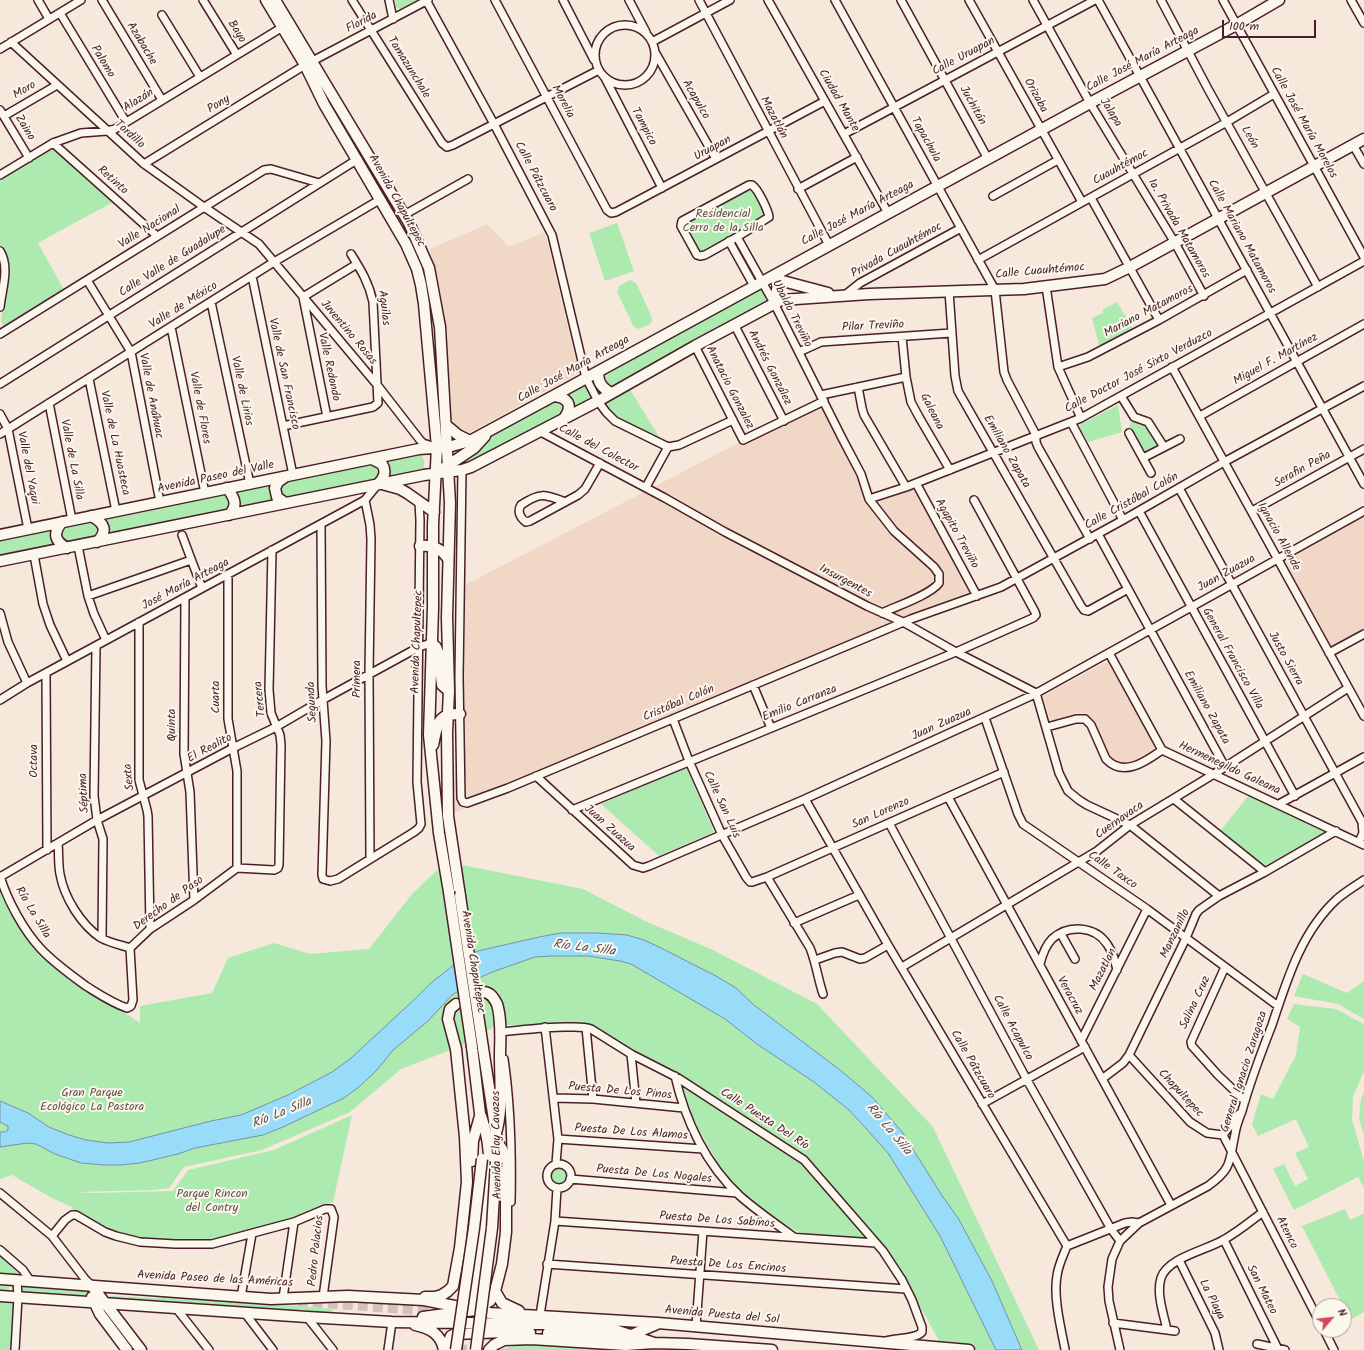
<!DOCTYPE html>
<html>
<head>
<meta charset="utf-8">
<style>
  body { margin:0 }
  #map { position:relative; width:1364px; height:1350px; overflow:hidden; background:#f6e9db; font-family:Kalam,sans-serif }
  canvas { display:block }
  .north { position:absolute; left:1312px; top:1298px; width:40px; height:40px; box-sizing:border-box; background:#fbf7ec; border:1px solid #b4a19f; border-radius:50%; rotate:62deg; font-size:11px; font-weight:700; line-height:16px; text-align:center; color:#4a1f2b }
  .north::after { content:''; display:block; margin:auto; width:14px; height:18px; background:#d1495b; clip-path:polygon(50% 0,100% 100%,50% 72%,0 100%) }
  .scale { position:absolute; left:1222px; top:20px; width:94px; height:18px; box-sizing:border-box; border:2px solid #4a1f2b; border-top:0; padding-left:5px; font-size:12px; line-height:14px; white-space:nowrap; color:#4a1f2b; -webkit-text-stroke:3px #fbf7ec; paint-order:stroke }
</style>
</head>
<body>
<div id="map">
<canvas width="1364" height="1350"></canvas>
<div class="north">N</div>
<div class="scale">100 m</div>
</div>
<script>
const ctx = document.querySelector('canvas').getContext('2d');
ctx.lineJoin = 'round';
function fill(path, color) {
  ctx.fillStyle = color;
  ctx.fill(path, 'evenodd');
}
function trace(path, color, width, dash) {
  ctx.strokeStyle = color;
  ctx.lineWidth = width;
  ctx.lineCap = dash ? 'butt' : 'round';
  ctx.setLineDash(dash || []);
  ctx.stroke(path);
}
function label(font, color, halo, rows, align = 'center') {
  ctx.font = font + ' Kalam,sans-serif';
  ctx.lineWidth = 4;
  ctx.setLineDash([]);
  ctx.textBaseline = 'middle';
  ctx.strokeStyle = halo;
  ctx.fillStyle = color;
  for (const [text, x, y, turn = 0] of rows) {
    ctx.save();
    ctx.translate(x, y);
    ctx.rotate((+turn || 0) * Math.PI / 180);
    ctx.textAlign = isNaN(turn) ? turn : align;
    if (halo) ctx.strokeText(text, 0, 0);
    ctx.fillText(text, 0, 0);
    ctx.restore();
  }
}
fill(new Path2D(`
  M 487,224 L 509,247 L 545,232 L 579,373 L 469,433 L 452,423 L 439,285 L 430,249 Z
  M 828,399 L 875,494 L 916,483 L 977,596 L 709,703 L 452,814 L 465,585 L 744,440 Z
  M 1364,515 L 1364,631 L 1331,649 L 1282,560 Z
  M 1109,660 L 1158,748 L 1139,762 L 1125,765 L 1114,761 L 1109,754 L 1097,726 L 1093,719 L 1088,715 L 1083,713 L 1076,713 L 1050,721 L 1043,696 Z`), '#f1d8c6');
fill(new Path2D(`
  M 395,0 L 417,0 L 400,9 L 396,7 Z
  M 51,148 L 55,149 L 115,201 L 38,243 L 64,290 L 6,326 L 4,326 L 1,322 L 7,261 L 0,250 L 0,178 Z
  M 749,191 L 752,191 L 765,215 L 764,218 L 701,252 L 699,251 L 685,227 L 685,224 Z
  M 617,223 L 634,271 L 605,281 L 589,233 Z
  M 630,280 L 636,283 L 651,315 L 652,321 L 650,324 L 639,329 L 634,327 L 617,292 L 619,286 Z
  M 760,285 L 769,302 L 574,408 L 565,393 Z
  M 1117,302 L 1134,330 L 1100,349 L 1092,318 L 1103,313 L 1107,321 L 1102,310 Z
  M 629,388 L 661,440 L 624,421 L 612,412 L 605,402 Z
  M 551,400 L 564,403 L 564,412 L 524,435 L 470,463 L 461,463 L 489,437 L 503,427 Z
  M 1118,405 L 1122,432 L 1088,442 L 1079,427 L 1081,424 Z
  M 1133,420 L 1141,423 L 1147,423 L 1159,446 L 1146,453 L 1143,452 L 1129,426 Z
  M 419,454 C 425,457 426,465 422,471 L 0,558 L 0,538 Z
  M 686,767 L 714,832 L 659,856 L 601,804 Z
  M 1249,795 L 1325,832 L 1265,866 L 1220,831 Z
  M 462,865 L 583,889 L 645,921 L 713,950 L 817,1004 L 933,1127 L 1039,1350 L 944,1350 L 894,1259 L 806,1160 L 680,1075 L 586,1027 L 505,1025 L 504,1021 L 461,1046 L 401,1069 L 350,1112 L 262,1150 L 184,1167 L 169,1188 L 154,1190 L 77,1192 L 93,1193 L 173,1191 L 188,1170 L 274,1150 L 352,1115 L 333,1202 L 292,1218 L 210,1241 L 143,1239 L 114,1233 L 74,1211 L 72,1207 L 52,1198 L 12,1175 L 0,1179 L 0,883 L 19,922 L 60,969 L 140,1023 L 140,1006 L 212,993 L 228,958 L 274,943 L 310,954 L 369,949 L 412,894 L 436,871 L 463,867 Z
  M 1303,974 L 1347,993 L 1364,981 L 1364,1019 L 1338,1004 L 1294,996 Z
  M 1294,1004 L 1336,1009 L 1364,1024 L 1364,1071 L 1353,1097 L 1352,1120 L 1364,1161 L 1364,1188 L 1358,1177 L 1294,1210 L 1273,1169 L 1284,1164 L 1295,1186 L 1308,1179 L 1295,1153 L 1309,1147 L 1296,1119 L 1258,1136 L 1252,1124 L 1261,1094 L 1273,1099 L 1296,1055 L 1300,1027 L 1287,1019 Z
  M 685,1087 L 803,1163 L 866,1235 L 864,1239 L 805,1234 L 790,1228 L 764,1211 L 737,1187 L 719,1165 L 693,1119 L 683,1088 Z
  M 1364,1092 L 1364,1135 L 1359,1119 L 1361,1099 Z
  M548 1176a10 10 0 1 1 20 0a10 10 0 1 1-20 0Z
  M 1345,1209 L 1350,1220 L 1364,1213 L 1364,1312 L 1350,1320 L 1302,1226 Z
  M 0,1256 L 22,1277 L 0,1275 Z
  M 0,1283 L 9,1284 L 9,1288 L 7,1292 L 0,1292 Z
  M 23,1286 L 87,1290 L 90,1299 L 21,1293 L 20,1287 Z
  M 109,1296 L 156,1298 L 167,1296 L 226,1300 L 333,1309 L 332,1313 L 199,1306 L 109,1299 Z
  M 0,1302 L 15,1304 L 11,1350 L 0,1350 Z
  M 519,1345 L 689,1350 L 498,1350 Z`), '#aceab0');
const water = new Path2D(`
  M 561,933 L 597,933 L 627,935 L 644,940 L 661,948 L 716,976 L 736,988 L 754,1005 L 840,1070 L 858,1085 L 873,1098 L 902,1132 L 943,1197 L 958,1218 L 992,1281 L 1022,1350 L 996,1350 L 940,1236 L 888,1153 L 861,1123 L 849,1110 L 814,1082 L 757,1044 L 725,1019 L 631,964 L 620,961 L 588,956 L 552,956 L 535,957 L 495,971 L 481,977 L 452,995 L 428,1021 L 393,1050 L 376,1071 L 359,1087 L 344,1098 L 283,1127 L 263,1135 L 195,1148 L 178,1154 L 140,1163 L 120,1165 L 105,1165 L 81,1163 L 55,1154 L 36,1144 L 27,1143 L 0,1147 L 0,1132 L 5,1132 L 8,1130 L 8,1126 L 0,1122 L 0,1101 L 28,1113 L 49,1127 L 69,1135 L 86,1140 L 108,1143 L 129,1142 L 211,1121 L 241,1115 L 288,1095 L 332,1072 L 350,1059 L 416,998 L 431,983 L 461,959 L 478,951 L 539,937 Z`);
fill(water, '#98dcfa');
trace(water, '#7990a7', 1);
trace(new Path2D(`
  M 298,1301 L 429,1311 L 443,1315
  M 457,1331 L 462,1341 L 462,1350`), '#d4c1b8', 10, [10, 5]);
const street = new Path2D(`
  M 38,0 L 49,19
  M 102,0 L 162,100
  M 203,0 L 237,55
  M 352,0 L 442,143 L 447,147 L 453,145 L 599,70
  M 389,0 L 393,19
  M 426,0 L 494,124 L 552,235 L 586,378 L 598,401 L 606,412 L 615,421 L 668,447 L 679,445 L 733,420
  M 495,0 L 607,210 L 611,213 L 616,212 L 635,202 L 825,101
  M 563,0 L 594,60
  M 629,0 L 646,32
  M 699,0 L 829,245
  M 768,0 L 888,213
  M 835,0 L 995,290 L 1004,372 L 1007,380 L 1036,435 L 1036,442 L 1038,447 L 1090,539
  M 901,0 L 988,159
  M 969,0 L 1082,202
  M 1033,0 L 1090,103 L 1175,243 L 1204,296
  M 1098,0 L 1364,484
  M 1161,0 L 1208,89 L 1318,287
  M 1223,0 L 1364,257
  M 1351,0 L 1364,23
  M 60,13 L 126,122
  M 162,15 L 200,77
  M595 55a30 30 0 1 1 60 0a30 30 0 1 1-60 0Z
  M 11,42 L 144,164 L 204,207 L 259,244 L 378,386 L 420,440 L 423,443 L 432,446
  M 652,42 L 730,0
  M 0,49 L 81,0
  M 655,52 L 716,159
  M 605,78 L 662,188
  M 0,110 L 29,158
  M 4,116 L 57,85
  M 844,134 L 1095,0
  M 53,143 L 157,236
  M 1353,145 L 1364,164
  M 144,164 L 305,65 L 428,0
  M 0,175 L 53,143 L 81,133 L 107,131 L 115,129 L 286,25
  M 749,185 L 752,185 C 758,189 768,210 769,217 L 737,237 L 705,255 L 700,256 L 697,255 L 681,226 L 682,221 Z
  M 798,189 L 857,157
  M 993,196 L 1058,160
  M 1091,198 L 1159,320
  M 404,215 L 468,179
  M 737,237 L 774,303 L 843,440 L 861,474 L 869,499 L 894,531 L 934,567 L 939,574 L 939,583 C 930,595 897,606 882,613
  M 729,241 L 754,286
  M 0,251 C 10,267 2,289 0,307
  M 978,260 L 1227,122 L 1274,94
  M 252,276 L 293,475
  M 87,280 L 131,352 L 160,502
  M 1046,286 L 1058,367 L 1081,418
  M 949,291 L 955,376 L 958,391 L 1081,606 L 1084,610 L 1088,611 L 1128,589
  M 845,295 L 860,283 L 961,228
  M 211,302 L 250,484
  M 734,324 L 784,421
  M 171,327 L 205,493
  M 0,334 L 264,170 L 271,169 L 319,183
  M 902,337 L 906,377 L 911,402 L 919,417 L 950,470
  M 695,346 L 742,438 L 743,440 L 824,401
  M 799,352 L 821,342 L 951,333
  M 1058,367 L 1088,357 L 1159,320 L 1247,270
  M 1172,367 L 1364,716
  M 89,379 L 116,511
  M 0,384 L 358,159
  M 858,387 L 862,408 L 864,415 L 906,487
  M 821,395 L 906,377
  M 1121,396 L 1134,417 L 1148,422 L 1164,447
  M 49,403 L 72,520
  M 0,414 L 8,429 L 28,529
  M 1200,416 L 1364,324
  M 327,417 L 303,297 L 357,264
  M 1071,422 L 1123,520
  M 283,426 L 373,407 L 378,403 L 373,302 C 369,283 361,270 351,254
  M 539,431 L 665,498 L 725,532 L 867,606 L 903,622 L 956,652 L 1036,693 L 1059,773 L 1068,791 L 1079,800 L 1087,805 L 1130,825 L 1219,896
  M 1129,433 L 1151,473
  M 0,434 L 274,262 L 381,199
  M 1143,458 L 1180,439
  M 462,470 L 459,677 L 461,798 L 463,802 L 467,803 L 508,788 L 911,619 L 1001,587 L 1123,520 L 1224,462 L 1364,386
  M 916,483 L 977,596
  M 646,487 L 668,447
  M 1179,488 L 1362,822 L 1363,833 L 1359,842
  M 869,499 L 906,487 L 1081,418 L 1364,261
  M 365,500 L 370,525 L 371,539 L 369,674 L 370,858
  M 565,502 C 545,494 540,492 521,505 C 517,511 520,518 526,522 L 530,521 L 578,495 L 585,489 L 600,463
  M 1139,511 L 1295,796
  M 1252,511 L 1364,449
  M 321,524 L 322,686 L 326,741 L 322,875 L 323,879 L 330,881 L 338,879 L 414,832 L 419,828 L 421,824 L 417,782 L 420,520 L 419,502
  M 1098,534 L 1225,767
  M 182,535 L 202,588
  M 78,546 L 88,596 L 94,614 L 106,640
  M 34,555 L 43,604 L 50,625 L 67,661
  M 228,574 L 228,719 L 237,771 L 237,868
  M 88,596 L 191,560
  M 185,598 L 184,754 L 190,792 L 194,900
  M 0,613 L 8,642 L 27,683
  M 139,622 L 139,780 L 147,810 L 148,816 L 150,929
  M 96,646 L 94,796 L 97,820 L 103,839 L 102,938
  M 1109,653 L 1162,750 L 1364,845
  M 1329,653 L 1364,634
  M 46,673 L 47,850
  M 753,685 L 771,728
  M 0,700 L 27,683 L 365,500 L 378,484
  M 985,718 L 1018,814 L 1023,824 L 1147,909 L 1278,1006
  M 673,719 L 689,761 L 722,835 L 746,877 L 750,882 L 752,882 L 767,877 L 1004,772
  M 1047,727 L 1076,719 L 1085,719 L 1091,725 L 1106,759 C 1124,778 1146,761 1162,750
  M 536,776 L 633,865 L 643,868 L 649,866 L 805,799 L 1033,695 L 1364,511
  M 948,797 L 1171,1205
  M 805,799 L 888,945 L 1067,1246
  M 1174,799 L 1265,872
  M 1279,804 L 1364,757
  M 572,810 L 956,652 L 1033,618 L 1036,615 L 1035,612 L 974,500
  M 889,823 L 1027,1080 L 1111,1229 L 1120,1241
  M 58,843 C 59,853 58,864 60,874 C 64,897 81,925 101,938 C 110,943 121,945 130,948
  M 0,876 C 7,900 24,931 41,949 C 54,963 71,975 86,986 C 99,994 112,1003 127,1008 L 131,1006 L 133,1000 L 130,948 L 150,929 L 194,900 L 237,868 L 274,870 L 278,868 L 279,865 L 281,745 L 280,735 L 271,713 L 269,690 L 272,550
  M 0,877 L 97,820 L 233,748 L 276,727 L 324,699 L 419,647 L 431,643
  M 767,877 L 810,948 C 816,963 818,979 823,994
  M 794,923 L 859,895
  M 1061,934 L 1075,959
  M 815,960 L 835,953 L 842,952 L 860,959 L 865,958 L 888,945
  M 1040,964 C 1042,956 1045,946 1052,939 C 1068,924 1095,926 1107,944 C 1113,952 1115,961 1117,970
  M 902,967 L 1097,851 L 1130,825 L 1214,774 L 1348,688
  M 1225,967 L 1191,1042 L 1192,1046 L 1218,1075 L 1245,1101
  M 545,1027 L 558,1139 L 556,1164
  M 586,1028 L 593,1099
  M 500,1032 C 522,1030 544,1027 566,1027 C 574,1027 583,1026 591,1029 L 631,1054 L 678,1078 L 804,1160 L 883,1251 L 902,1280 L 912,1300 L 922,1327 L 922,1332 C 916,1339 896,1338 886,1341
  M 1081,1041 L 1147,909
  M 631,1054 L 636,1103
  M 1129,1055 L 1190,1122 L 1207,1133 L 1223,1135
  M 504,1059 C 511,1107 512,1154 511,1202
  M 675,1076 C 685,1120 706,1165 740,1196 C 757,1211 776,1224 794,1237
  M 1102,1079 L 1123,1063 L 1129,1055 L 1186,938 L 1196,914 L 1199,910 L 1219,896 L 1265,872 L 1336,831
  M 554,1098 L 593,1099 L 684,1108
  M 982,1104 L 1085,1047
  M 1239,1114 L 1223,1135 L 1320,1323
  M 558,1139 L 703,1149
  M547 1176a12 12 0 1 1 24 0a12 12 0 1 1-24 0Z
  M 570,1179 L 737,1193
  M 0,1193 L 52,1236 L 85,1279 L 92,1286
  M 555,1221 L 876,1243
  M 52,1236 L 65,1220 L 72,1215 L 76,1215 L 105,1232 L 116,1236 L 140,1242 L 175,1244 L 212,1244 L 294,1222 L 325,1209 L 331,1209 L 334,1217 L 323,1297
  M 1224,1240 L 1278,1349
  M 1067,1246 L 1125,1223 L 1132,1222 L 1139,1223 L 1208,1186 C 1233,1168 1229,1161 1235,1134 C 1236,1126 1239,1119 1242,1111 C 1250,1082 1261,1053 1272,1025 C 1287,980 1301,932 1337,899 C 1345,892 1355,886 1364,880
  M 0,1250 L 23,1270 L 31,1282
  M 1179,1260 L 1215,1333 L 1219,1350
  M 547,1264 L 906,1289
  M 241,1297 L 252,1234
  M 283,1298 L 294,1222
  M 176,1308 L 209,1350
  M 244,1312 L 273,1350
  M 540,1315 L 555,1221 L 557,1188
  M 307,1317 L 333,1350
  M 1113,1323 L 1175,1331
  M 696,1326 L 703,1231
  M 1167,1330 C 1164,1315 1156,1294 1161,1278 C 1168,1257 1208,1250 1225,1239 C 1239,1231 1251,1221 1263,1212
  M 1324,1330 L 1334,1350
  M 1257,1344 L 1285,1350
  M 1065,1349 C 1061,1329 1053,1296 1057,1276 C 1058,1266 1063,1256 1067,1246
  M 15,1350 L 18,1297 L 17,1280
  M 388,1350 L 392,1322
  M 1120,1350 L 1109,1301 L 1108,1287 L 1112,1259 L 1120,1241 L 1139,1223`);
const secondary = new Path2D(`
  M 266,0 L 305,65 L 324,104 L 406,244 L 417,269 L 421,285 L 424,304 L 437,447 L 433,525 L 433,608 L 429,735 L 439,833 L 449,892
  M 275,0 L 409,223 L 429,268 L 440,327 L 450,503 L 447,618 L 449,691 L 447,732 L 448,816 L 460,896
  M 773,276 L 779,280 L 828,293
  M 774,303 L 779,280
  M 599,371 C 596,381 602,388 611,393
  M 553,396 C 568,397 573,405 565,417
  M 446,425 L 458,435 L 470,441
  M 372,459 L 382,464 C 387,472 384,478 378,484
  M 444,468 L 474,448 L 485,436
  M 382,484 L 400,489 L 407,493 L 434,512
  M 227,488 C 235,498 238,506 229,515
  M 285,503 L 277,497 L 275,488 L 278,482 L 285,477
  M 91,516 C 105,523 108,531 97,542
  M 62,522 C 53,533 54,541 67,548
  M 0,535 L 419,449 L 448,447 L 470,441 L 557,394 L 1090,103 L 1236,25 L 1279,0
  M 420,546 C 433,545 441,548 448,559
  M 0,561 L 424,475 L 462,470 L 471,467 L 598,401 L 695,346 L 781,300 L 869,294 L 1024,289 L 1105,279 L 1130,267 L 1364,139
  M 431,643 L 436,647 L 438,652 L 442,685 L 449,691
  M 433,745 C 435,737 436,722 444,717 C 448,714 455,714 460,714
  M 484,992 C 491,993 494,998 497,1004 C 502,1020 500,1040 500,1056 C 500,1082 503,1109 496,1133
  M 472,1047 L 481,1122
  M 483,1048 L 496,1133 L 496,1162
  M 472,1161 L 473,1141 L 480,1116
  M 0,1279 L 271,1299 L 348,1296 L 424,1300 L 490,1313 L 658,1323 L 969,1350
  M 92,1286 L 141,1350
  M 495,1291 L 502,1303 L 519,1311
  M 0,1296 L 307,1317 L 392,1322 L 543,1324 L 612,1329 L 654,1343
  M 92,1297 L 100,1314 L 127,1350
  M 425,1297 L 435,1297 L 442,1295 L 448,1291 L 453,1286 L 460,1248 L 467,1182 L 465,1137 L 456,1049 L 448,1019 L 450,1009 L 456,1004
  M 479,1312 L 474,1308 C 474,1292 477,1277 479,1262 C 486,1215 498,1162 481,1116
  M 423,1317 L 475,1310 L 490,1301 L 495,1291 L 502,1264 L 506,1232 L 506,1162 L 502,1149 L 496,1140
  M 415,1325 C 430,1328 441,1334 444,1350
  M 548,1333 L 617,1337 L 629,1336 L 657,1324
  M 446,1350 L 451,1336 L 456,1334 L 504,1332 L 530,1333
  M 489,1350 L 494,1345 L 504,1340 L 531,1339 L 626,1345 L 654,1343 L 688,1344 L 772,1350`);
trace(street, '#4a1f2b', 10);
trace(secondary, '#4a1f2b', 13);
trace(street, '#fbf7ec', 7);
trace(secondary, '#fbf7ec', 10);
const secondaryBridge = new Path2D(`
  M 449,892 L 472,1047
  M 460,896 L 483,1048
  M 456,1350 L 474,1228 L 482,1159
  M 476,1350 L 492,1228 L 496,1162`);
trace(secondaryBridge, '#4a1f2b', 13, []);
trace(secondaryBridge, '#fbf7ec', 10);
label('12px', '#4a1f2b', '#fbf7ec', [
  ["Florida",362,23,-28],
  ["Bayo",236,32,58],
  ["Azabache",141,44,59],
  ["Calle Uruapan",964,57,-28],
  ["Calle José María Arteaga",1143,60,-28],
  ["Palomo",102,62,59],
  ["Tamazunchale",408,68,58],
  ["Moro",25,91,-30],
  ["Orizaba",1035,96,61],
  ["Acapulco",695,100,60],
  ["Alazán",139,101,-32],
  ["Ciudad Mante",838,101,60],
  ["Morelia",562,102,62],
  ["Pony",219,105,-32],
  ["Juchitán",972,106,61],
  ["Jalapa",1110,113,58],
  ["Mazatlán",773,118,62],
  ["Calle José María Morelos",1303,123,61],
  ["Tampico",643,127,62],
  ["Zaino",24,128,59],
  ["Tordillo",129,135,42],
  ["León",1249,138,61],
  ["Tapachula",925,140,61],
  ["Uruapan",713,149,-28],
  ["Cuauhtémoc",1121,168,-29],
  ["Calle Pátzcuaro",535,177,62],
  ["Retinto",112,181,42],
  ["Avenida Chapultepec",396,201,61],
  ["Calle José María Arteaga",858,214,-28],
  ["Valle Nacional",150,228,-32],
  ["1a. Privada Matamoros",1178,229,60],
  ["Calle Mariano Matamoros",1241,237,61],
  ["Privada Cuauhtémoc",897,251,-29],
  ["Calle Valle de Guadalupe",173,262,-32],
  ["Calle Cuauhtémoc",1040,272,-5],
  ["Valle de México",184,306,-32],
  ["Aguilas",383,308,83],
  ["Mariano Matamoros",1149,312,-28],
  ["Ubaldo Treviño",791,314,63],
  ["Pilar Treviño",873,327,-3],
  ["Juventino Rosas",348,333,50],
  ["Miguel F. Martínez",1276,360,-29],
  ["Valle Redondo",328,367,78],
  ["Andrés González",769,368,63],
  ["Calle José María Arteaga",574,370,-29],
  ["Calle Doctor José Sixto Verduzco",1139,372,-28],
  ["Valle de San Francisco",283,374,78],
  ["Anatacio Gonzalez",729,388,63],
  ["Valle de Lirios",241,391,78],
  ["Valle de Anáhuac",150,396,79],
  ["Valle de Flores",199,408,79],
  ["Galeana",931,412,63],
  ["Valle de La Huasteca",114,443,78],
  ["Calle del Colector",598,449,28],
  ["Emiliano Zapata",1006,452,60],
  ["Valle de La Silla",71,460,79],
  ["Valle del Yaqui",27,468,79],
  ["Serafin Peña",1303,470,-29],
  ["Avenida Paseo del Valle",216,478,-12],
  ["Calle Cristóbal Colón",1132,502,-29],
  ["Agapito Treviño",956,534,61],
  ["Ignacio Allende",1278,537,61],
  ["Juan Zuazua",1227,574,-29],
  ["Insurgentes",845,582,28],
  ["José María Arteaga",186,585,-28],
  ["Avenida Chapultepec",418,642,-88],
  ["General Francisco Villa",1232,659,61],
  ["Justo Sierra",1285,659,61],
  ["Primera",358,679,-90],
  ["Cuarta",217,697,-90],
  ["Tercera",261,699,-96],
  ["Segunda",313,702,-93],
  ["Cristóbal Colón",679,704,-23],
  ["Emilio Carranza",800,704,-22],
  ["Emiliano Zapata",1206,708,61],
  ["Quinta",173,725,-90],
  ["Juan Zuazua",942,725,-24],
  ["El Realito",210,749,-28],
  ["Octava",35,761,-90],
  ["Hermenegildo Galeana",1229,769,25],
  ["Sexta",130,777,-96],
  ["Séptima",85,793,-93],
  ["Calle San Luis",721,805,65],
  ["San Lorenzo",881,814,-24],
  ["Cuernavaca",1120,821,-35],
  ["Juan Zuazua",609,829,42],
  ["Calle Taxco",1112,871,35],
  ["Derecho de Paso",169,904,-36],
  ["Río La Silla",32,913,59],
  ["Manzanillo",1176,934,-64],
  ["Avenida Chapultepec",472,962,81],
  ["Mazatlan",1104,970,-63],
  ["Veracruz",1069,996,61],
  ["Salina Cruz",1196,1003,-65],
  ["Calle Acapulco",1012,1028,62],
  ["Calle Pátzcuaro",972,1065,60],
  ["General Ignacio Zaragoza",1245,1072,-72],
  ["Puesta De Los Pinos",620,1092,5],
  ["Chapultepec",1180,1094,47],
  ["Calle Puesta Del Río",764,1120,33],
  ["Puesta De Los Alamos",631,1133,4],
  ["Avenida Eloy Cavazos",498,1145,-91],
  ["Puesta De Los Nogales",654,1175,5],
  ["Puesta De Los Sabinos",717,1221,4],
  ["Atenco",1286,1233,63],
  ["Pedro Palacios",317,1251,-84],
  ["Puesta De Los Encinos",728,1266,4],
  ["Avenida Paseo de las Américas",215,1280,3],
  ["San Mateo",1261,1290,63],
  ["La Playa",1211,1300,63],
  ["Avenida Puesta del Sol",722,1316,5]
]);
label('12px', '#62524c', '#fbf7ec', [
  ["Residencial",723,215],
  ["Cerro de la Silla",723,229],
  ["Gran Parque",92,1094],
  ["Ecológico La Pastora",92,1108],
  ["Parque Rincon",212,1195],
  ["del Contry",212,1209]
]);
label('italic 13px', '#5e4e5f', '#fbf7ec', [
  ["Río La Silla",584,949,7],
  ["Río La Silla",282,1114,-22],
  ["Río La Silla",888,1130,50]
]);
</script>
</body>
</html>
